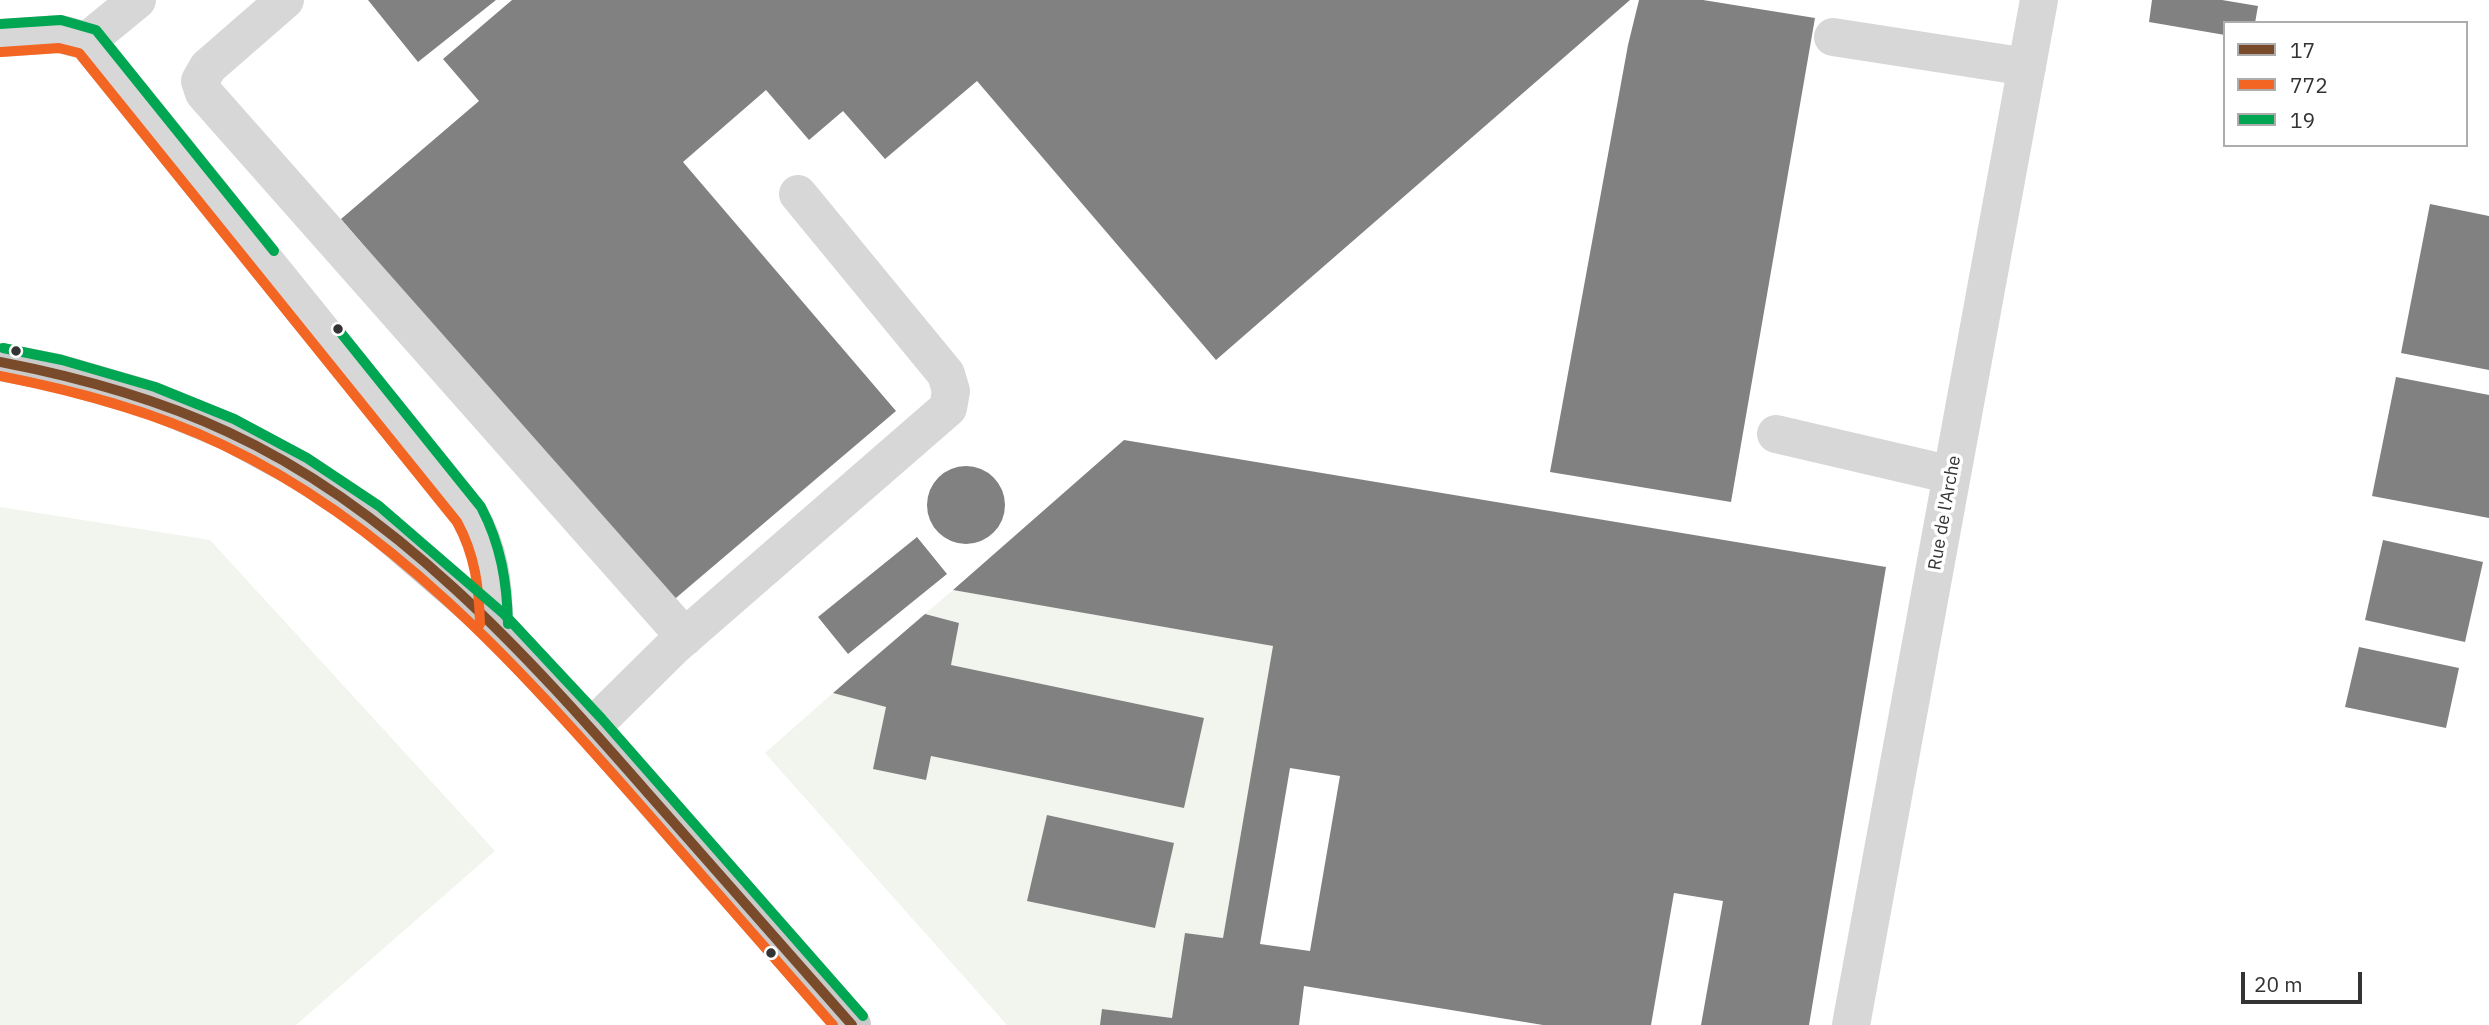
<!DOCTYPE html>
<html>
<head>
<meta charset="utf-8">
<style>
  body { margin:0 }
  #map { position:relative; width:2489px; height:1025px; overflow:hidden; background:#fff; font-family:"IBM Plex Sans",sans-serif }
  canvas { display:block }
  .legend { position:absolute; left:2223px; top:21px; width:245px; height:126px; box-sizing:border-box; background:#fff; border:2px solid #adadad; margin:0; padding:9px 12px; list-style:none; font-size:21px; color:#333 }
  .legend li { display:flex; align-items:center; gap:14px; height:35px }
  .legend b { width:35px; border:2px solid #adadad }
  .scale { position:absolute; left:2241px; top:972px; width:121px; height:32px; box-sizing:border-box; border:4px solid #333; border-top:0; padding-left:9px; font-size:21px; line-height:24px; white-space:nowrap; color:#333; -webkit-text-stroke:5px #fff; paint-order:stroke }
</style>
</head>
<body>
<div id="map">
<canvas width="2489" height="1025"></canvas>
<ul class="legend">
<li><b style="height:9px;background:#7a4b2a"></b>17</li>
<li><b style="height:9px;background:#f26522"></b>772</li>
<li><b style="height:9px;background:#00a651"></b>19</li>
</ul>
<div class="scale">20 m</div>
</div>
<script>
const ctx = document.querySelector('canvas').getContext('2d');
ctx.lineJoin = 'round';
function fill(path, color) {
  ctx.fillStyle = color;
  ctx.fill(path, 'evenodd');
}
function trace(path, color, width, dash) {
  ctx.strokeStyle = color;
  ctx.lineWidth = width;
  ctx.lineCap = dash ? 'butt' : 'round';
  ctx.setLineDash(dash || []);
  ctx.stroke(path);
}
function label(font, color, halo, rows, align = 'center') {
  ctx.font = font + ' "IBM Plex Sans",sans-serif';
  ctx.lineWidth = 7;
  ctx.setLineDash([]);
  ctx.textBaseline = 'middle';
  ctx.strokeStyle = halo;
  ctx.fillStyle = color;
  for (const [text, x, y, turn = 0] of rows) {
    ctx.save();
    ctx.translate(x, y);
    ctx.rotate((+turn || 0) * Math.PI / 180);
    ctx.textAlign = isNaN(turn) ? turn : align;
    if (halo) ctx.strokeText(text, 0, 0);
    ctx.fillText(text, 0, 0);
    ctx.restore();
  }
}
fill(new Path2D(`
  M 0,507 L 210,540 L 495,851 L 296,1025 L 0,1025 Z
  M 953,590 L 1273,646 L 1223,938 L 1185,933 L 1172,1018 L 1103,1009 L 1100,1025 L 1007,1025 L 765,753 L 833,693 L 886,707 L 874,769 L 926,780 L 931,756 L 1184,808 L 1203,718 L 951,665 L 959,624 L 925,614 Z`), '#f1f5ed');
fill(new Path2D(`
  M 368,0 L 496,0 L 418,62 Z
  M 512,0 L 1630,0 L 1216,360 L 977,81 L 885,159 L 843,111 L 809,140 L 766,90 L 683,162 L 896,411 L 670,603 L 341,219 L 479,101 L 443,59 Z
  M 1639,0 L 1703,0 L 1815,18 L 1731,502 L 1550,472 L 1628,45 Z
  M 2152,0 L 2222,0 L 2258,6 L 2255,23 L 2225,23 L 2225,35 L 2149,22 Z
  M 2430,204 L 2489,216 L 2489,370 L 2401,353 Z
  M 2396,377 L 2489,395 L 2489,518 L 2372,496 Z
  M 1124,440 L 1886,567 L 1809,1025 L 1701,1025 L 1723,901 L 1674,893 L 1651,1025 L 1543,1025 L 1304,986 L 1299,1025 L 1100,1025 L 1102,1009 L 1172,1018 L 1185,933 L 1223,938 L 1273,646 L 953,590 ZM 1290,768 L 1340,776 L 1310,951 L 1260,944 Z
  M927 505a39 39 0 1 1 78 0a39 39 0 1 1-78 0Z
  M 917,537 L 947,574 L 848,654 L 818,617 Z
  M 2383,540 L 2483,562 L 2465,642 L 2365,620 Z
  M 925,614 L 959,623 L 951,665 L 1204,718 L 1184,808 L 931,756 L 926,780 L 873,769 L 886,707 L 833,693 Z
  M 2359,647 L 2459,668 L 2446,728 L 2345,707 Z
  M 1047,815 L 1174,843 L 1155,928 L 1027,901 Z`), '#818181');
trace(new Path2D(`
  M 285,0 L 208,67 L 200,81 L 204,93 L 685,637
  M 1833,37 L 2027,67
  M 0,38 L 60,34 L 87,41 L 469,514 C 490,550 494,584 494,624
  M 87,41 L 137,0
  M 1776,434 L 1952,475
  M 591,728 L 673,647 L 948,408 L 951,391 L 946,374 L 798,194
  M 1851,1025 L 2039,0`), '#d7d7d7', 38);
trace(new Path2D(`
  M 0,362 L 58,373 L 151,400 L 229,432 L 299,470 L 370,517 L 494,624 L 591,728 L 852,1025`), '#cacaca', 38);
trace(new Path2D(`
  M 0,362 C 78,377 155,398 228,432 C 396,509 526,654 646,791 C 715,869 783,947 852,1025`), '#7a4b2a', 10);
trace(new Path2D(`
  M 1,52 L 59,48 L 79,53 L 457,522 C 475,555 479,587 480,624
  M 0,376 C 76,391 152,411 223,445 C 390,524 516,664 636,800 C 702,875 768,950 833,1025`), '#f26522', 10);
trace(new Path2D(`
  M 0,24 L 61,20 L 96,30 L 274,251
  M 337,328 L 481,507 C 501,545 507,582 508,624
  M 3,348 L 62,360 L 155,387 L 234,419 L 307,458 L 379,506 L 504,614 L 602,719 L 863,1016`), '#00a651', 10);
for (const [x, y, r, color] of [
  [338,329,6,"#333"],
  [16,351,6,"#333"],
  [771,953,6,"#333"]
]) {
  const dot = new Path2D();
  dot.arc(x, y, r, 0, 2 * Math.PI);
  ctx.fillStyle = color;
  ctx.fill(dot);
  trace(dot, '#fff', 2.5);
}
label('18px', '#333', '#fff', [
  ["Rue de l'Arche",1945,513,-80]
]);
</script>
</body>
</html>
